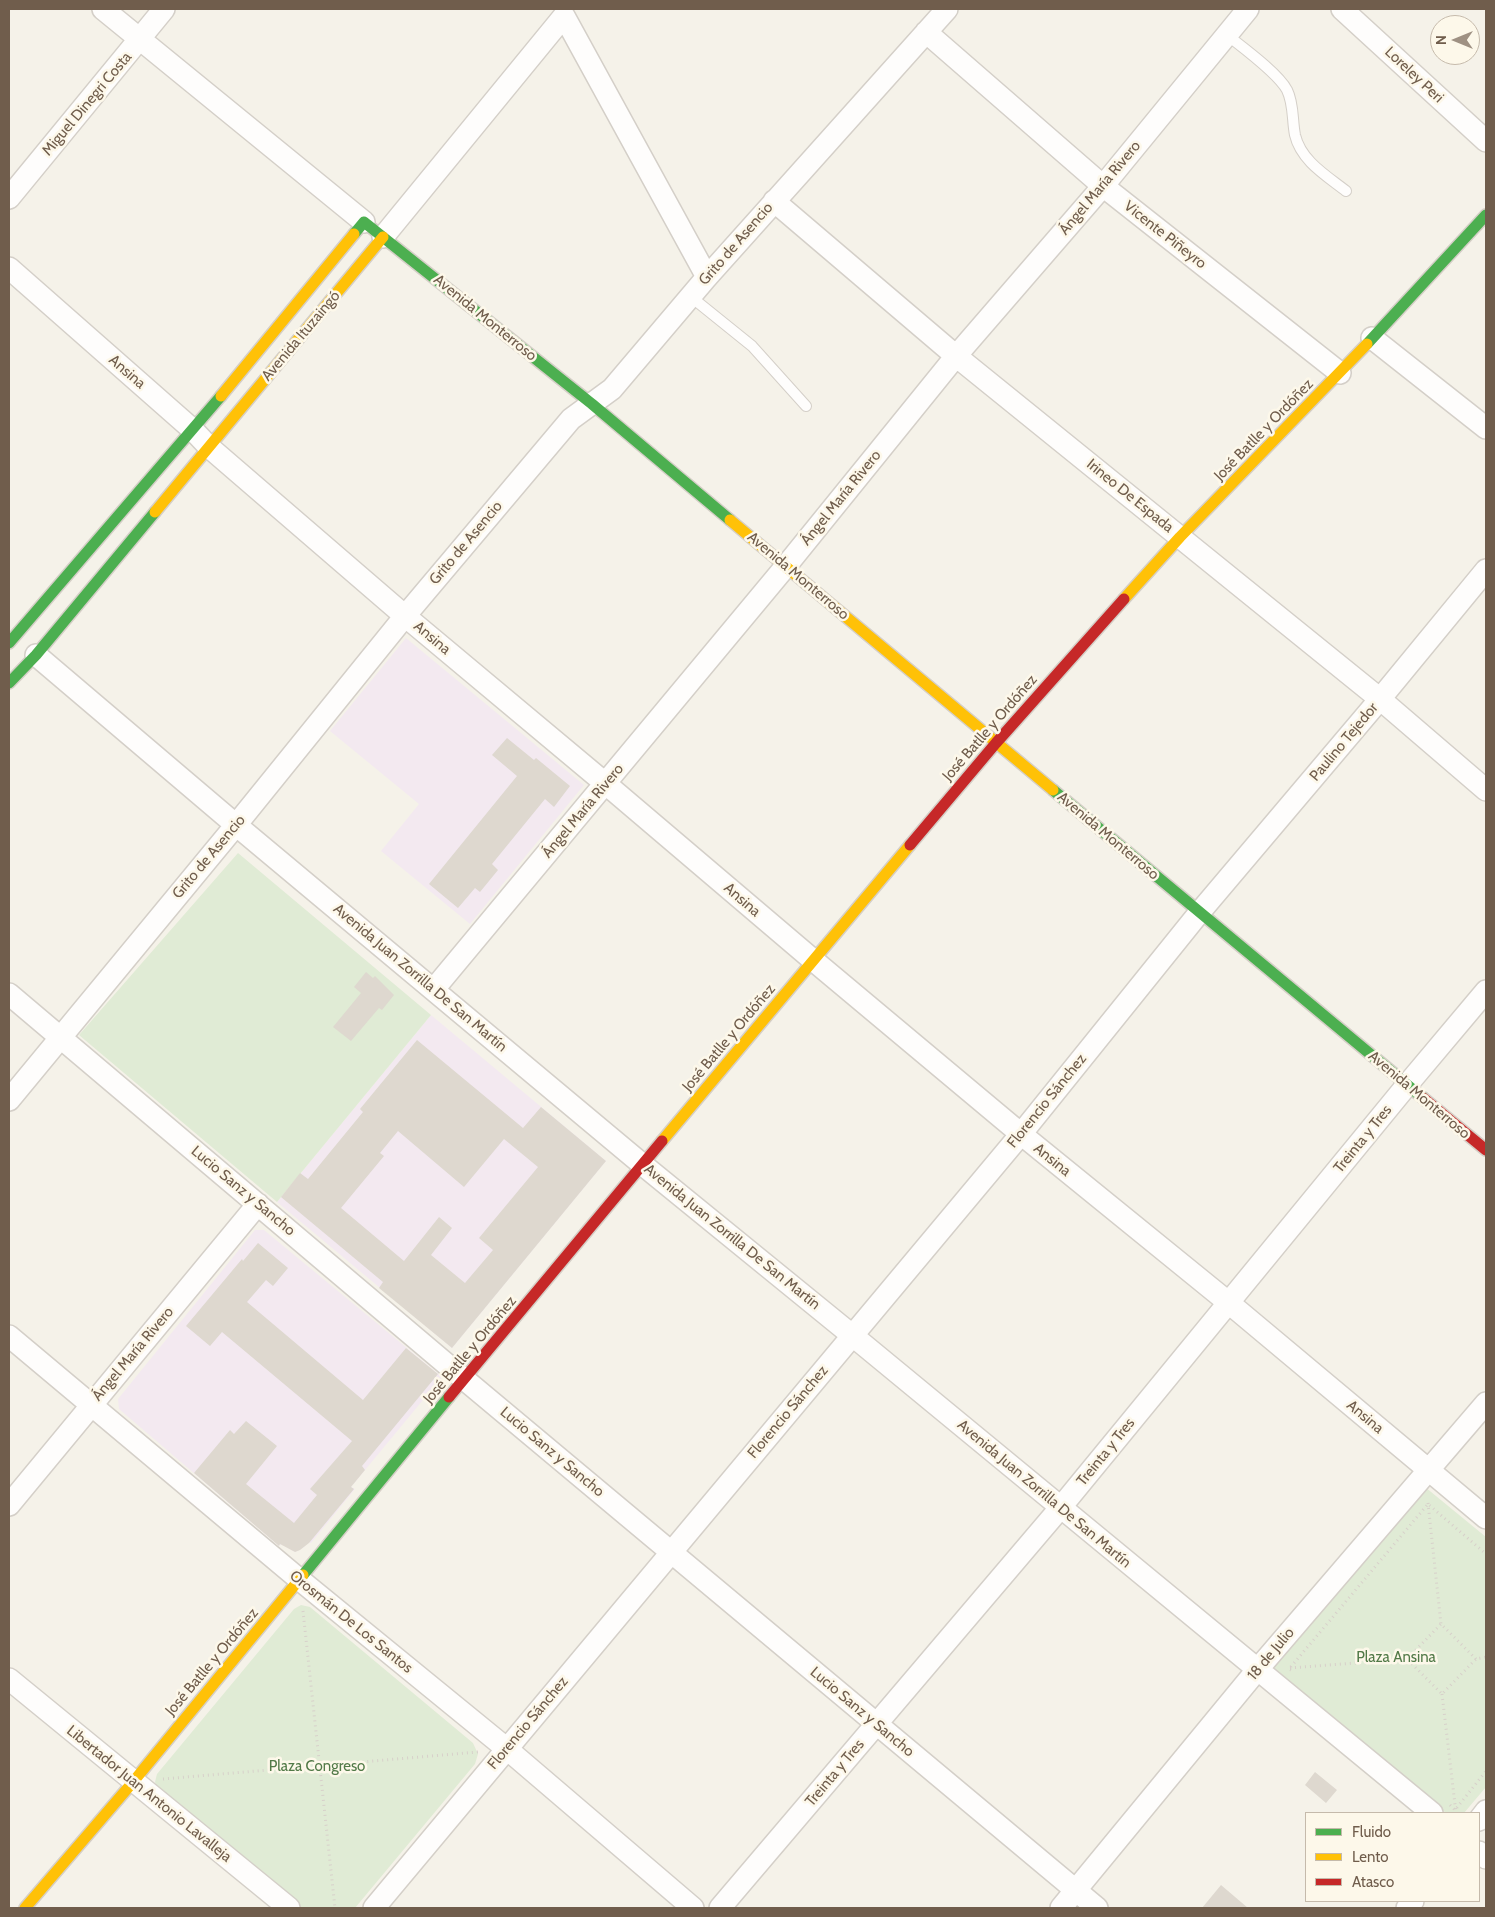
<!DOCTYPE html>
<html>
<head>
<meta charset="utf-8">
<style>
  body { margin:0 }
  #map { position:relative; width:1495px; height:1917px; overflow:hidden; background:#f5f2e9; font-family:Cabin,sans-serif }
  canvas { display:block }
  .frame { position:absolute; inset:0; border:10px solid #705d4c; pointer-events:none }
  .legend { position:absolute; left:1305px; top:1812px; width:175px; height:90px; box-sizing:border-box; background:#fdf8ea; border:1px solid #c5baab; margin:0; padding:6px 9px; list-style:none; font-size:15px; color:#705d4c }
  .legend li { display:flex; align-items:center; gap:10px; height:25px }
  .legend b { width:25px; border:1px solid #c5baab }
  .north { position:absolute; left:1430px; top:15px; width:50px; height:50px; box-sizing:border-box; background:#fdf8ea; border:1px solid #c5baab; border-radius:50%; rotate:270deg; font-size:14px; font-weight:700; line-height:20px; text-align:center; color:#705d4c }
  .north::after { content:''; display:block; margin:auto; width:18px; height:22px; background:#9f9183; clip-path:polygon(50% 0,100% 100%,50% 72%,0 100%) }
</style>
</head>
<body>
<div id="map">
<canvas width="1495" height="1917"></canvas>
<div class="frame"></div>
<ul class="legend">
<li><b style="height:6px;background:#4caf50"></b>Fluido</li>
<li><b style="height:6px;background:#ffc107"></b>Lento</li>
<li><b style="height:6px;background:#c62828"></b>Atasco</li>
</ul>
<div class="north">N</div>
</div>
<script>
const ctx = document.querySelector('canvas').getContext('2d');
ctx.lineJoin = 'round';
function fill(path, color) {
  ctx.fillStyle = color;
  ctx.fill(path, 'evenodd');
}
function trace(path, color, width, dash) {
  ctx.strokeStyle = color;
  ctx.lineWidth = width;
  ctx.lineCap = dash ? 'butt' : 'round';
  ctx.setLineDash(dash || []);
  ctx.stroke(path);
}
function label(font, color, halo, rows, align = 'center') {
  ctx.font = font + ' Cabin,sans-serif';
  ctx.lineWidth = 5;
  ctx.setLineDash([]);
  ctx.textBaseline = 'middle';
  ctx.strokeStyle = halo;
  ctx.fillStyle = color;
  for (const [text, x, y, turn = 0] of rows) {
    ctx.save();
    ctx.translate(x, y);
    ctx.rotate((+turn || 0) * Math.PI / 180);
    ctx.textAlign = isNaN(turn) ? turn : align;
    if (halo) ctx.strokeText(text, 0, 0);
    ctx.fillText(text, 0, 0);
    ctx.restore();
  }
}
fill(new Path2D(`
  M 406,638 L 584,785 L 470,924 L 381,851 L 419,804 L 330,731 Z
  M 431,1015 L 606,1161 L 452,1348 L 277,1202 Z
  M 255,1230 L 264,1230 L 442,1377 L 351,1487 L 355,1489 L 311,1543 L 306,1542 L 304,1547 L 295,1552 L 281,1544 L 279,1546 L 119,1409 L 118,1399 Z`), '#f3e9f0');
fill(new Path2D(`
  M 238,853 L 431,1015 L 277,1202 L 79,1035 Z
  M 1425,1487 L 1486,1537 L 1486,1787 L 1464,1813 L 1446,1813 L 1270,1670 Z
  M 301,1605 L 310,1607 L 473,1743 L 478,1754 L 475,1764 L 355,1908 L 300,1908 L 158,1789 L 155,1782 L 157,1774 L 294,1609 Z`), '#e0ebd5');
fill(new Path2D(`
  M 507,738 L 534,760 L 536,758 L 570,786 L 554,807 L 545,799 L 492,864 L 498,870 L 480,892 L 475,888 L 458,908 L 429,884 L 517,776 L 492,755 Z
  M 366,972 L 373,978 L 375,976 L 394,995 L 382,1010 L 379,1008 L 351,1041 L 333,1027 L 361,993 L 354,987 Z
  M 417,1040 L 523,1128 L 541,1107 L 606,1161 L 452,1348 L 379,1288 L 383,1282 L 281,1197 L 300,1173 L 308,1179 L 363,1112 L 360,1109 ZM 398,1131 L 464,1187 L 504,1139 L 538,1167 L 479,1238 L 493,1250 L 465,1283 L 431,1255 L 452,1228 L 439,1217 L 404,1261 L 341,1208 L 384,1156 L 380,1153 Z
  M 258,1243 L 288,1268 L 273,1286 L 266,1280 L 247,1302 L 363,1400 L 406,1348 L 438,1374 L 362,1466 L 365,1470 L 351,1487 L 354,1489 L 309,1543 L 300,1550 L 295,1552 L 280,1544 L 279,1546 L 194,1473 L 230,1430 L 234,1434 L 246,1421 L 277,1446 L 246,1484 L 294,1523 L 317,1495 L 310,1489 L 352,1441 L 222,1332 L 210,1346 L 186,1326 L 242,1259 L 243,1261 Z
  M 1315,1772 L 1337,1790 L 1326,1803 L 1305,1785 Z
  M 1221,1885 L 1248,1908 L 1202,1908 Z`), '#ded8cf');
const lane = new Path2D(`
  M 1227,35 C 1242,47 1278,73 1287,90 C 1294,104 1292,120 1295,135 C 1301,161 1327,176 1346,191
  M 690,296 L 752,346 L 806,406`);
const street = new Path2D(`
  M 103,9 L 364,222
  M 1342,9 L 1486,141
  M 926,32 L 1103,186 L 1340,373
  M 9,198 L 164,9
  M 774,201 L 956,356 L 1380,699 L 1486,790
  M 383,237 L 564,16 L 707,277
  M 9,268 L 193,430 L 209,447 L 405,616 L 606,784 L 813,960 L 1021,1134 L 1229,1303 L 1486,1518
  M 1372,338 L 1486,428
  M 36,655 L 236,825 L 643,1165 L 853,1336 L 1432,1813
  M 434,989 L 786,566 L 956,356 L 1103,186 L 1248,9
  M 9,994 L 464,1379 L 1097,1908
  M 9,1100 L 236,825 L 405,616 L 571,419 L 612,389 L 707,277 L 947,9
  M 9,1336 L 300,1580 L 507,1749 L 693,1908
  M 9,1505 L 258,1204
  M 9,1679 L 289,1908
  M 1479,1820 L 1486,1811
  M 1479,1852 L 1486,1858
  M 374,1908 L 1021,1134 L 1199,913 L 1380,699 L 1486,570
  M 720,1908 L 1061,1507 L 1407,1085 L 1486,991
  M 1061,1908 L 1257,1670 L 1486,1403
  M 1407,1908 L 1413,1901`);
const fast = new Path2D(`
  M 354,234 L 364,222 L 592,404 L 730,520
  M 1367,344 L 1486,215
  M 9,643 L 221,396
  M 9,683 L 36,655 L 155,512
  M 1053,790 L 1423,1098
  M 303,1575 L 449,1397`);
const slow = new Path2D(`
  M 221,396 L 354,234
  M 155,512 L 383,237
  M 730,520 L 1053,790
  M 1124,599 L 1180,537 L 1367,344
  M 662,1141 L 910,845
  M 25,1908 L 133,1782 L 303,1575`);
const jam = new Path2D(`
  M 910,845 L 996,743 L 1124,599
  M 1423,1098 L 1486,1150
  M 449,1397 L 662,1141`);
trace(lane, '#d4cfc8', 12);
trace(street, '#d4cfc8', 24);
trace(fast, '#d5cfc7', 14);
trace(slow, '#d5cfc7', 14);
trace(jam, '#d5cfc7', 14);
trace(new Path2D(`
  M 1428,1503 L 1441,1624
  M 303,1611 L 335,1908
  M 1476,1659 L 1441,1624 L 1407,1659 L 1442,1694 L 1476,1659 L 1486,1657
  M 1290,1668 L 1407,1659
  M 1291,1670 L 1289,1669 L 1428,1504 L 1486,1554
  M 1442,1694 L 1456,1813
  M 163,1779 L 478,1752
  M 1450,1805 L 1455,1810 L 1486,1771`), '#d7d0ca', 3, [1, 4]);
trace(lane, '#fefdfc', 10);
trace(street, '#fefdfc', 21);
trace(fast, '#4caf50', 11);
trace(slow, '#ffc107', 11);
trace(jam, '#c62828', 11);
label('15px', '#705d4c', '#fdf8ea', [
  ["Loreley Peri",1414,75,43],
  ["Miguel Dinegri Costa",87,104,-50],
  ["Ángel María Rivero",1100,188,-50],
  ["Vicente Piñeyro",1165,235,38],
  ["Grito de Asencio",736,244,-49],
  ["Avenida Monterroso",485,318,39],
  ["Avenida Ituzaingó",301,336,-50],
  ["Ansina",127,372,41],
  ["José Batlle y Ordóñez",1264,430,-46],
  ["Irineo De Espada",1130,496,39],
  ["Ángel María Rivero",841,498,-51],
  ["Grito de Asencio",466,543,-50],
  ["Avenida Monterroso",798,576,40],
  ["Ansina",432,638,40],
  ["José Batlle y Ordóñez",990,728,-49],
  ["Paulino Tejedor",1344,742,-50],
  ["Ángel María Rivero",583,811,-50],
  ["Avenida Monterroso",1108,836,40],
  ["Grito de Asencio",209,857,-50],
  ["Ansina",742,900,41],
  ["Avenida Juan Zorrilla De San Martín",420,978,40],
  ["José Batlle y Ordóñez",729,1038,-50],
  ["Avenida Monterroso",1419,1095,40],
  ["Florencio Sánchez",1047,1101,-51],
  ["Treinta y Tres",1363,1139,-51],
  ["Ansina",1052,1160,39],
  ["Lucio Sanz y Sancho",243,1191,40],
  ["Avenida Juan Zorrilla De San Martín",732,1237,39],
  ["José Batlle y Ordóñez",470,1350,-50],
  ["Ángel María Rivero",133,1354,-50],
  ["Florencio Sánchez",788,1412,-50],
  ["Ansina",1365,1417,40],
  ["Lucio Sanz y Sancho",552,1452,40],
  ["Treinta y Tres",1106,1452,-51],
  ["Avenida Juan Zorrilla De San Martín",1044,1494,40],
  ["Orosmán De Los Santos",351,1622,39],
  ["18 de Julio",1271,1654,-50],
  ["José Batlle y Ordóñez",212,1662,-50],
  ["Lucio Sanz y Sancho",862,1712,40],
  ["Florencio Sánchez",528,1723,-50],
  ["Treinta y Tres",835,1773,-50],
  ["Libertador Juan Antonio Lavalleja",149,1794,39]
]);
label('15px', '#527a48', '#fdf8ea', [
  ["Plaza Ansina",1396,1658],
  ["Plaza Congreso",317,1767]
]);
</script>
</body>
</html>
